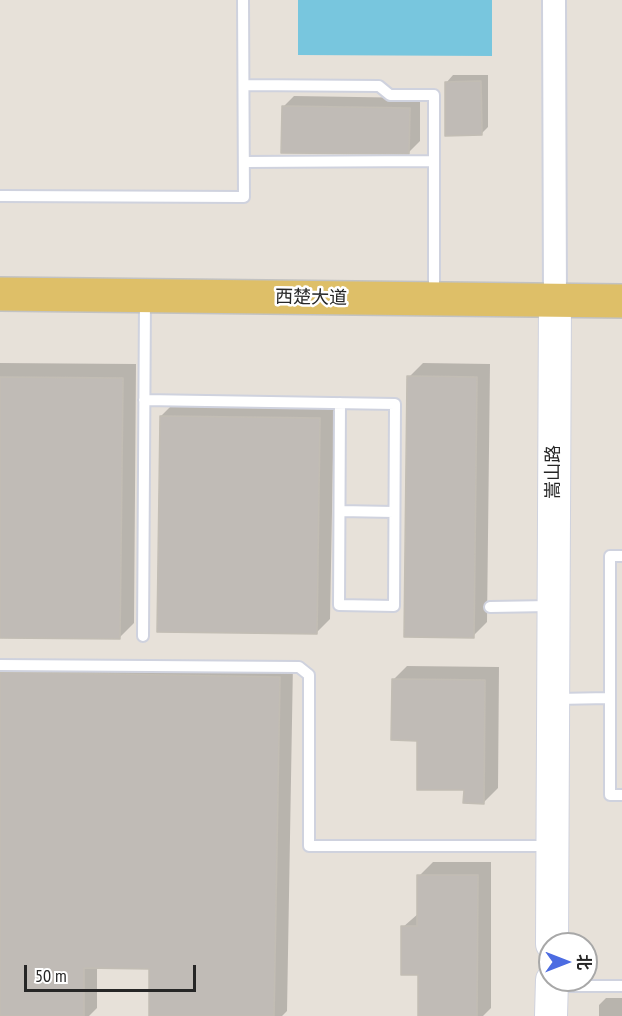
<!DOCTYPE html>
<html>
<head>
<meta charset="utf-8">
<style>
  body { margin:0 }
  #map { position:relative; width:622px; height:1016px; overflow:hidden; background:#e7e1d9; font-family:"PT Sans Narrow","Noto Sans SC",sans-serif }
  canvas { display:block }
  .north { position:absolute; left:538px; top:932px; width:60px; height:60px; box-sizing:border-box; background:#fff; border:2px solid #a8a8a8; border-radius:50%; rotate:90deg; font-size:16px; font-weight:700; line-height:24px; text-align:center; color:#262626 }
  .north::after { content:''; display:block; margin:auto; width:21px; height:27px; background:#4c6ce2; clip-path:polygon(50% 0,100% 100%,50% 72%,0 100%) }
  .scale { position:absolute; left:24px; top:965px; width:172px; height:27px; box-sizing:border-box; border:3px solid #262626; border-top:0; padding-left:8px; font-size:18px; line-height:21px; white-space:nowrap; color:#262626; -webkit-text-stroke:4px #fff; paint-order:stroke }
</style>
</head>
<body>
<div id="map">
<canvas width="622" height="1016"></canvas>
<div class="north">北</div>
<div class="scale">50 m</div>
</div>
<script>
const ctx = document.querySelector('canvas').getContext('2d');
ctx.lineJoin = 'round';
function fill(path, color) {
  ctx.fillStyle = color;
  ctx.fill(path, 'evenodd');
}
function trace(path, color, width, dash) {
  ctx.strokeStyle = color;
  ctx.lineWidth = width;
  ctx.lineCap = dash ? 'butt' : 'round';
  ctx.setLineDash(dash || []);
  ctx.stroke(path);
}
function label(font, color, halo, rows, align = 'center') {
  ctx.font = font + ' "PT Sans Narrow","Noto Sans SC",sans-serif';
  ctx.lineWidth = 5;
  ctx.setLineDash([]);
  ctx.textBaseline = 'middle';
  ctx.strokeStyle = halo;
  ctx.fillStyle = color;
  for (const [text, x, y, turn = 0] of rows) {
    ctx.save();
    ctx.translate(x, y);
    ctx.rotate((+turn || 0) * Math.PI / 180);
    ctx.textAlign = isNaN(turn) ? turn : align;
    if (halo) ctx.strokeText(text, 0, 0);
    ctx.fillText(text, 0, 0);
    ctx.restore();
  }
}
fill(new Path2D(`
  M 298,0 L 492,0 L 492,56 L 298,55 Z`), '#78c6de');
fill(new Path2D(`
  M 453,75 L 488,75 L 488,127 L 481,134 L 446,83 Z
  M 294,96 L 420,98 L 420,141 L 409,152 L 283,107 Z
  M 0,363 L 136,364 L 134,623 L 120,637 L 0,636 Z
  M 423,363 L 490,364 L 487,622 L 473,636 L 409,377 Z
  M 175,402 L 334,404 L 330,619 L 316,633 L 161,416 Z
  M 0,659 L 293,663 L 287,1011 L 282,1016 L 150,1016 L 151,968 L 97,967 L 97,1008 L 89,1016 L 0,1016 Z
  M 407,666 L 499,667 L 498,788 L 484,802 L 465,789 L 393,680 Z
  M 433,862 L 491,862 L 491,1008 L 483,1016 L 419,1016 L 419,974 L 403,927 L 419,913 L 419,876 Z
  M 606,998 L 622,998 L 622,1016 L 599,1016 L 599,1005 Z`), '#0003');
const building = new Path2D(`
  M 481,81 L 482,135 L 445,136 L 445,82 Z
  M 282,106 L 410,108 L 409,154 L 281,153 Z
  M 407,376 L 477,377 L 474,638 L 404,637 Z
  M 0,377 L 123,378 L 120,639 L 0,638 Z
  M 160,416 L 320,418 L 317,634 L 157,632 Z
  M 0,672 L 280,677 L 274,1016 L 149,1016 L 149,969 L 84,968 L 84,1016 L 0,1016 Z
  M 392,679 L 485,680 L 484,804 L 463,803 L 464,790 L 417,790 L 417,741 L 391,740 Z
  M 417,875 L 478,875 L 477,1016 L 418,1016 L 418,975 L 401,975 L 401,926 L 417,926 Z`);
fill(building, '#c0bbb6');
trace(building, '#c2bdb4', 1.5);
const lane = new Path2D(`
  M 244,85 L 379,86 L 390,95 L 434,95 L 434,161
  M 244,162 L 434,161 L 434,294
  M 0,196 L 244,197 L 243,0
  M 144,400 L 395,404 L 394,606 L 339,605 L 340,403
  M 340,511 L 394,512
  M 622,556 L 610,556 L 610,795 L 622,795
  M 490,607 L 550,606
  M 143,636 L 145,299
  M 0,665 L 299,667 L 309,675 L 309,846 L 549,846
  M 556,699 L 609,698
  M 555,986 L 622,986`);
const street = new Path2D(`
  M 554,0 L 555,301`);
const secondary = new Path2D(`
  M 552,944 L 555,301
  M 551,1016 L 552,980`);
const primary = new Path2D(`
  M 0,294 L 622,301`);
trace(lane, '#cfd2de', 14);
trace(street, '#cfd2de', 26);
trace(secondary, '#cfd2de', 34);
trace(primary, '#c2c2c2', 36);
trace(lane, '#fff', 10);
trace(street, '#fff', 22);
trace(secondary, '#fff', 32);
trace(primary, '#debf68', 33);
label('18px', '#262626', '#fff', [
  ["西楚大道",311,298,1],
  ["嵩山路",554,472,-90]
]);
</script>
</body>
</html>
